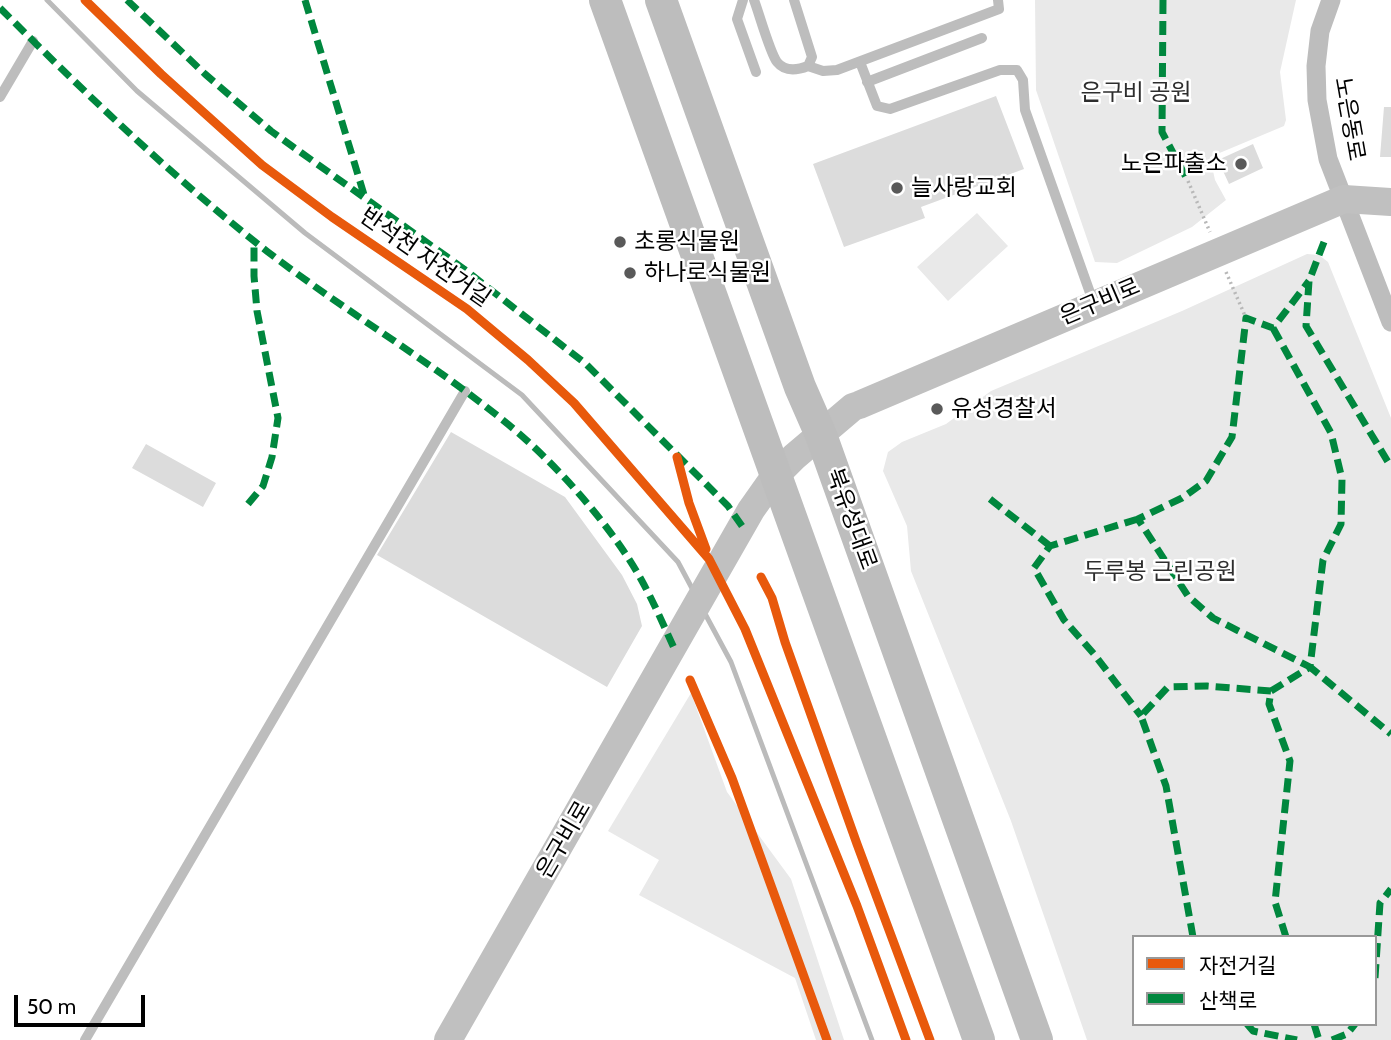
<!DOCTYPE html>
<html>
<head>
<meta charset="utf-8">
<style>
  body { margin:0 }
  #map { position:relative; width:1391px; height:1040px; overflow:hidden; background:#fff; font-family:Cabin,"Noto Sans KR",sans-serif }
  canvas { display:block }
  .legend { position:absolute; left:1132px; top:935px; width:245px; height:91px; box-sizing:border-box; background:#fff; border:2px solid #999; margin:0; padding:9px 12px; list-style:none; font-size:21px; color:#000 }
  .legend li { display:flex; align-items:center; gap:14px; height:35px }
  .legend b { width:35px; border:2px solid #999 }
  .scale { position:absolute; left:14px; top:995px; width:131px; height:32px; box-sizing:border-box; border:4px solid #000; border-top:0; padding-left:9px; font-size:21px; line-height:24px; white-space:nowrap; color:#000; -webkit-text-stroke:5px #fff; paint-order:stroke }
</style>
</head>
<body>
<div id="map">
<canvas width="1391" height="1040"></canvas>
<ul class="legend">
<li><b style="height:9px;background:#e8590c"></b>자전거길</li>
<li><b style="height:9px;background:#00873e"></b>산책로</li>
</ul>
<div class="scale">50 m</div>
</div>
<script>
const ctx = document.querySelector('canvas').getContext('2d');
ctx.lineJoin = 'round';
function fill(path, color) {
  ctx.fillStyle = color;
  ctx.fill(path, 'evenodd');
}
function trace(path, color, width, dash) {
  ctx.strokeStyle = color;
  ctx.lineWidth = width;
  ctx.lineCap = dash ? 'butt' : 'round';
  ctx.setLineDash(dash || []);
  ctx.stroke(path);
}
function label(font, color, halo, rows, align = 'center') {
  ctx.font = font + ' Cabin,"Noto Sans KR",sans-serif';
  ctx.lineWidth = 5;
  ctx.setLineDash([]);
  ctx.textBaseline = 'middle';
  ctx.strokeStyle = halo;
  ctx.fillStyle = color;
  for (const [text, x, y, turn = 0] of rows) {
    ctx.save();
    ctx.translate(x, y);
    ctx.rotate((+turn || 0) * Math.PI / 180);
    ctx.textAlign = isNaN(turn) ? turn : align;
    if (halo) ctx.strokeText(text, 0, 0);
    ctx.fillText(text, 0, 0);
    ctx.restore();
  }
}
fill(new Path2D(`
  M 1035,0 L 1296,0 L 1280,72 L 1286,120 L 1284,126 L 1210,157 L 1215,180 L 1226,200 L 1192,227 L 1117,263 L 1095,262 L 1036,90 Z
  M 977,213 L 1008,246 L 948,301 L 917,267 Z
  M 1307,254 L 1319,255 L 1328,262 L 1391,418 L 1391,1040 L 1087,1040 L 1011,821 L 911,571 L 907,526 L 883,471 L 888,452 L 902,442 L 946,424 L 991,391 L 1182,311 ZM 1134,937 L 1375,937 L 1375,1024 L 1134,1024 Z
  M 691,693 L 727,792 L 791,879 L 844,1040 L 816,1040 L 795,978 L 639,895 L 659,860 L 608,831 Z`), '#e9e9e9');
trace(new Path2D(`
  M 47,0 L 137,91 L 305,233 L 522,395 L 678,562 L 694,592
  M 703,610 L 731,662 L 872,1040`), '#bbb', 5);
fill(new Path2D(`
  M 996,96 L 1024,169 L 921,207 L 925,218 L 844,247 L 813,164 Z
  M 1384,107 L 1391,107 L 1391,157 L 1380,157 Z
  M 1253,144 L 1263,168 L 1229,184 L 1218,160 Z
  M 451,432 L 565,497 L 622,575 L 637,604 L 642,626 L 607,687 L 377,555 Z
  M 146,444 L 216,483 L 203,507 L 132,468 Z`), '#dcdcdc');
trace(new Path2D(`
  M 1188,181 L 1210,232
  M 1226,272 L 1246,318`), '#b8b8b8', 3.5, [2, 3.5]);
trace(new Path2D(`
  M 743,0 L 737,19 L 756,72
  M 754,0 C 759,13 770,53 777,62 C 785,72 798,70 808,66 L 812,57 L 794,0
  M 860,62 L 877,106 L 890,109 L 1000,70 L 1017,70 L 1023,80 L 1025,110 L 1094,304
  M 808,66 L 823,71 L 837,70 L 999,9 L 998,0
  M 867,82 L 982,38
  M 0,97 L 33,41
  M 85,1040 L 465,391`), '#bdbdbd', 10);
trace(new Path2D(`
  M 1331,0 L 1320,31 L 1316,66 L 1317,100 L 1328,159 L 1391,322`), '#bdbdbd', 19);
trace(new Path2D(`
  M 448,1040 L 751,510 L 775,476 L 794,457 L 853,407 L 859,405 L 1344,199 L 1391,202`), '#c0c0c0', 28);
trace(new Path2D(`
  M 605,0 L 979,1040
  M 661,0 L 800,387 L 821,435 L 1037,1040`), '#bdbdbd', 32);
trace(new Path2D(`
  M 127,0 L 205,74 L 271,131 L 464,269 L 586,364 L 728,506 L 742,526
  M 305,0 L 365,198
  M 1163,0 L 1162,132 L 1188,181
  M 0,8 C 81,89 164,169 254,241 C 334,305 424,356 504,421 C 553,460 612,526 642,581 C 654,603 664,626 674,648
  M 1324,242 L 1309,281 L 1306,326 L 1391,467
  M 1273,328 L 1331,433 L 1342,479 L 1341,524 L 1323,560 L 1310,667 L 1391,734
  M 990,499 L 1050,546
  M 248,504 L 263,486 L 272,457 L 278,418 L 257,311 L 254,276 L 254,241
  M 1138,519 L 1050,546 L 1034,568 L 1064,620 L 1094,654 L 1141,716
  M 1193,937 L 1166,786 L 1141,716 L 1168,687 L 1207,686 L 1271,691
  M 1286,937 L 1275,902 L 1290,761 L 1269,704 L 1271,691 L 1310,667 L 1213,618 L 1188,596 L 1138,519 L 1182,498 L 1206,481 L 1232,437 L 1246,318 L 1273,328 L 1309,281
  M 1375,978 L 1380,903 L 1391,889
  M 1247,1024 L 1253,1031 L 1297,1040
  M 1314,1024 L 1319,1040
  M 1332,1040 L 1347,1034 L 1355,1024`), '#00873e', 7, [14, 7]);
trace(new Path2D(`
  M 85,0 L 161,74 L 262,165 L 332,217 L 467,309 L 528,360 L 574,403 L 709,559 L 745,629 L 857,906 L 906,1040
  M 677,457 L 689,503 L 706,549
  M 761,577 L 772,598 L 785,642 L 857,844 L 930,1040
  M 690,680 L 732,778 L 827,1040`), '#e8590c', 9);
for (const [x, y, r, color] of [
  [1241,164,7,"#595959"],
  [897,188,7,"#595959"],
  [620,242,7,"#595959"],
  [630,273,7,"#595959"],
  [937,409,7,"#595959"]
]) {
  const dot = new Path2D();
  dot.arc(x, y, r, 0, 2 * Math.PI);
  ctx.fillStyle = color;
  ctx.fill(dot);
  trace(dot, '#fff', 2.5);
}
label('23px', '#2e2e2e', '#fff', [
  ["은구비 공원",1136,93],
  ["두루봉 근린공원",1160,572]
]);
label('23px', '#000', '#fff', [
  ["노은동로",1349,119,80],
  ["반석천 자전거길",425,258,35],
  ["은구비로",1100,302,-23],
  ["북유성대로",851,519,70],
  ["은구비로",564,840,-60]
]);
label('23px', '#000', '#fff', [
  ["노은파출소",1227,164,"right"],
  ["늘사랑교회",911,188],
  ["초롱식물원",634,242],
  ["하나로식물원",644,273],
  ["유성경찰서",951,409]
], 'left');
</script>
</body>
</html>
